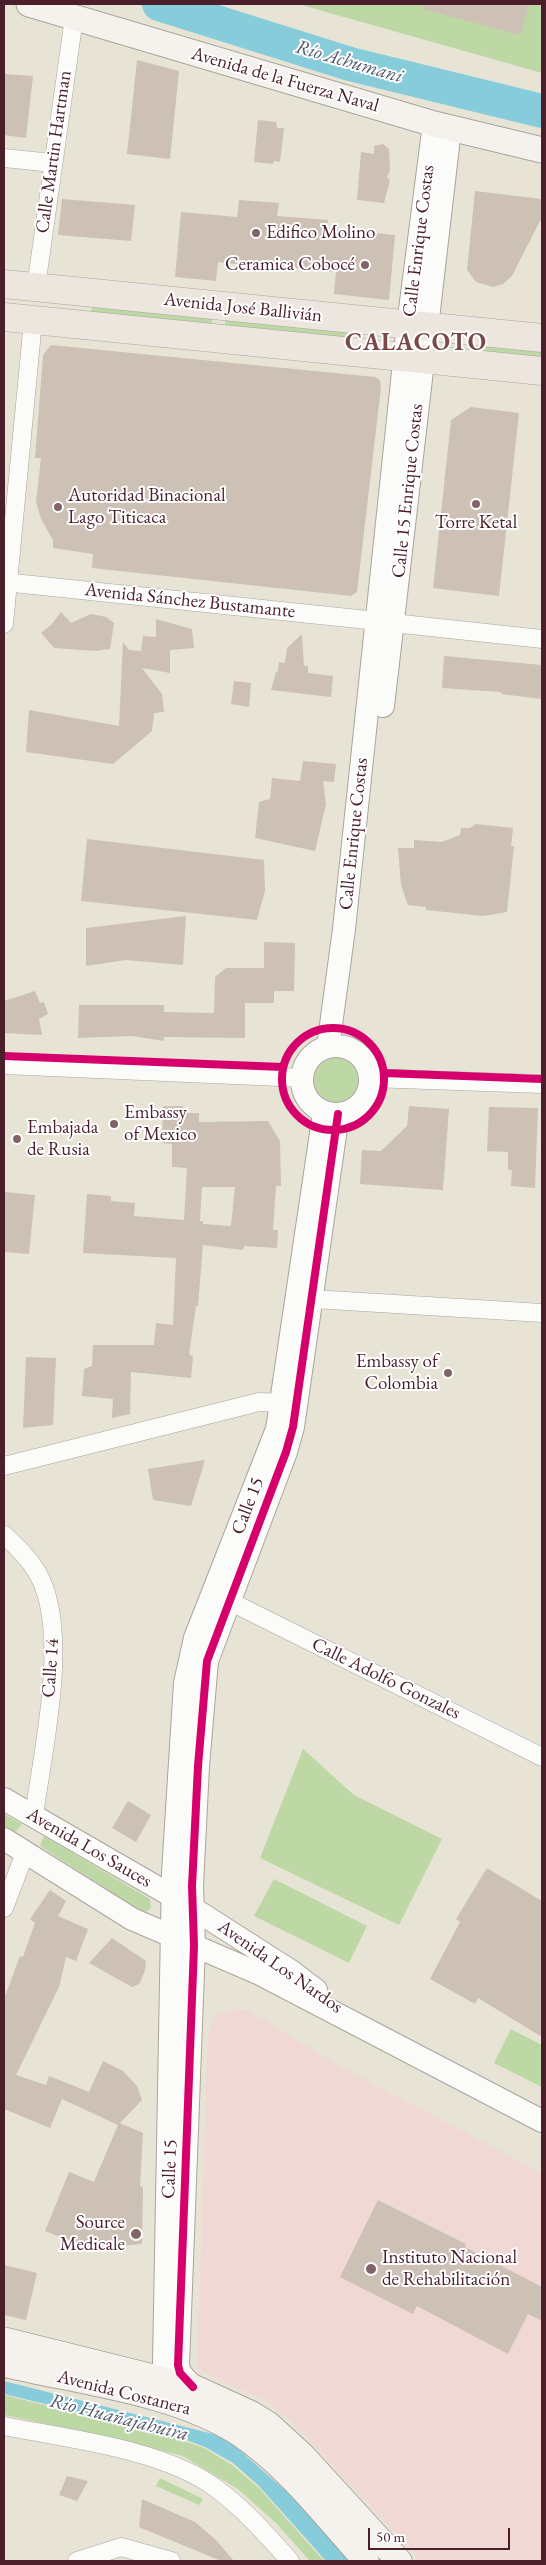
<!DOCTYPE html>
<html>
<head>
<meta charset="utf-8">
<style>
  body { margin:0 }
  #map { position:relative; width:546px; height:2565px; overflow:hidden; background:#e7e4d6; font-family:"EB Garamond",serif }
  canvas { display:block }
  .frame { position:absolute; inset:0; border:5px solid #4a1f2b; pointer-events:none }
  .scale { position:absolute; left:368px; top:2528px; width:142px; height:22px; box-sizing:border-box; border:2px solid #4a1f2b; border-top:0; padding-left:6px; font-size:15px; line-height:18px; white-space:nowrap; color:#4a1f2b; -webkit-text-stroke:4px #fff; paint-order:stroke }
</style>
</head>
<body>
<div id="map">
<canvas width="546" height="2565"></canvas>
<div class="frame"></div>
<div class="scale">50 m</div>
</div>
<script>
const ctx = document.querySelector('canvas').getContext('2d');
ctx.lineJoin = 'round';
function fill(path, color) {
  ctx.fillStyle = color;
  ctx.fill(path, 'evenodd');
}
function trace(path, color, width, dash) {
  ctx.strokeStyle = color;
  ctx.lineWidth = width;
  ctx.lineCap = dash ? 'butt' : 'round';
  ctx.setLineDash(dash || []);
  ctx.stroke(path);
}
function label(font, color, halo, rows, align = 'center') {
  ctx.font = font + ' "EB Garamond",serif';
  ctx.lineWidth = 4;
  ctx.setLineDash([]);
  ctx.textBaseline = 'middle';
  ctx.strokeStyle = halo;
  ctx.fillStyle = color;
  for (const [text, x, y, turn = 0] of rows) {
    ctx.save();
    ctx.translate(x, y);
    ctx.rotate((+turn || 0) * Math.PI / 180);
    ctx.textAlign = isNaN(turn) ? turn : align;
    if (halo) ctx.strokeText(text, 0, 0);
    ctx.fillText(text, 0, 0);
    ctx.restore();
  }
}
fill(new Path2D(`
  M 237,2009 L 248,2010 L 341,2067 L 542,2173 L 542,2561 L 421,2561 L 297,2427 L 268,2402 L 197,2369 L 208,2034 L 210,2027 L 219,2014 Z`), '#f0d8d4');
fill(new Path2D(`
  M 298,4 L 542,4 L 542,73 Z
  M 93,307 L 211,319 L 212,322 L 210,325 L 93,313 L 91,310 Z
  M 225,320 L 346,332 L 347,335 L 346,338 L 225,326 Z
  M 475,344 L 542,349 L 542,360 L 474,351 Z
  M314 1080a22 22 0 1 1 44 0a22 22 0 1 1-44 0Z
  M 303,1749 L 354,1795 L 442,1839 L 399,1925 L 260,1858 Z
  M 4,1814 L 22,1824 L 15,1832 L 4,1827 Z
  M 44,1836 L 150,1899 L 151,1908 L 144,1913 L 43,1848 L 40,1845 Z
  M 274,1879 L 367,1926 L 349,1963 L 254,1916 Z
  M 511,2029 L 542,2045 L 542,2087 L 494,2063 Z
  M 4,2395 L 173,2437 L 204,2448 L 232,2465 L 259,2488 L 324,2561 L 310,2561 L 277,2524 L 238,2489 L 183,2456 L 122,2440 L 4,2415 Z
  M 160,2478 L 203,2499 L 199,2505 L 156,2486 Z`), '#bdd7a5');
fill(new Path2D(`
  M 4,2381 L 225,2437 L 297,2501 L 351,2561 L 326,2561 L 258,2485 L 233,2463 L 205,2447 L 173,2435 L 4,2394 Z`), '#86ccda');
trace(new Path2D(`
  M 159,4 L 350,64 L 542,111`), '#86ccda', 34);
fill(new Path2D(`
  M 424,4 L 529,4 L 520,35 L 423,9 Z
  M 137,60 L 179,71 L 170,159 L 127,154 Z
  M 4,74 L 33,76 L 26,138 L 4,135 Z
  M 258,120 L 276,122 L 277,128 L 284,128 L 280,162 L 274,161 L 273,164 L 254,162 Z
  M 383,144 L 389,149 L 390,170 L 387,177 L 390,180 L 384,203 L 357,200 L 361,152 L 374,154 L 374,146 Z
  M 475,191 L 542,199 L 542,217 L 512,276 L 503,284 L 493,287 L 476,282 L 467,270 Z
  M 62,199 L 135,205 L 131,241 L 58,235 Z
  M 239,200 L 279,203 L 277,216 L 328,220 L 327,228 L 395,235 L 389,300 L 334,294 L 336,272 L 261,265 L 260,267 L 218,262 L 216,281 L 175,277 L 181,212 L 237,217 Z
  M 51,345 L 375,377 L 380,380 L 381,387 L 357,592 L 351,596 L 92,568 L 93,554 L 53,548 L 53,540 L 41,519 L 36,502 L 41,458 L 35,458 L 43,355 Z
  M 471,407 L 519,413 L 499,596 L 433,588 L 451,420 Z
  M 61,612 L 71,623 L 91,614 L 106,617 L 114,623 L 110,649 L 95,651 L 54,648 L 41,633 L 51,625 Z
  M 156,619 L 192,629 L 194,648 L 170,650 L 170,673 L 142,668 L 162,694 L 164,712 L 154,713 L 152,731 L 113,764 L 26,752 L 29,710 L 119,726 L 123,642 L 129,650 L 141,651 L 143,636 L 156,637 Z
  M 302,634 L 304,666 L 308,666 L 308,673 L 333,676 L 331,697 L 271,690 L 276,672 L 278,671 L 279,662 L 285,663 L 287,648 Z
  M 444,656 L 542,665 L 542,699 L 501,694 L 501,692 L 442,688 Z
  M 234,681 L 251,683 L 249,707 L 231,704 Z
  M 303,761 L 336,764 L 334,782 L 323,781 L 326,804 L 315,851 L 255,838 L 259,802 L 270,799 L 272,778 L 300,781 Z
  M 476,824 L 513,828 L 511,846 L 514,846 L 507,912 L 483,916 L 426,910 L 426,907 L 408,905 L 401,885 L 398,848 L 414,848 L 414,840 L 442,842 L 460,835 L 461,828 L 470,828 Z
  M 87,839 L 264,860 L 265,891 L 257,920 L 81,901 Z
  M 186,916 L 183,965 L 126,960 L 86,966 L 86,928 Z
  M 264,942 L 295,943 L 294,991 L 274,991 L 274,1003 L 245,1003 L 245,1038 L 164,1037 L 164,1041 L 132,1036 L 78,1038 L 79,1005 L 164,1005 L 164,1012 L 214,1013 L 215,977 L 226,968 L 264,968 Z
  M 35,991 L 40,1003 L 44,1002 L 48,1014 L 39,1019 L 42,1035 L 4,1033 L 4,1001 Z
  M 163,1106 L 183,1106 L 184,1113 L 199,1113 L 199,1122 L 268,1121 L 280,1141 L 281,1186 L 276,1186 L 273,1230 L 278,1230 L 277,1248 L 244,1246 L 243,1250 L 203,1245 L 198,1306 L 196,1306 L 189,1354 L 193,1357 L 191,1378 L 131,1372 L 130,1414 L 112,1418 L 113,1399 L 82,1396 L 84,1369 L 92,1366 L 93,1345 L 154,1345 L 156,1323 L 173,1325 L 176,1258 L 83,1253 L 87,1194 L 111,1196 L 111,1201 L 135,1203 L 134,1216 L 184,1220 L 187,1168 L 172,1167 L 172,1144 L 162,1143 ZM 202,1187 L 235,1187 L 231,1226 L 203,1224 L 203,1221 L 200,1221 Z
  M 409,1106 L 449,1109 L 443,1190 L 360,1184 L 362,1150 L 381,1151 L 407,1126 Z
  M 489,1107 L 538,1108 L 535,1188 L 511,1186 L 512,1170 L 508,1170 L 508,1152 L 487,1151 Z
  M 4,1192 L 35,1195 L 29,1254 L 4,1252 Z
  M 26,1357 L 56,1358 L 53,1425 L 23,1428 Z
  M 205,1460 L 191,1506 L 153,1500 L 148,1469 Z
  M 128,1801 L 151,1815 L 136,1842 L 112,1828 Z
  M 487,1868 L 542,1901 L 542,2037 L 478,1998 L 475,2004 L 430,1979 L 460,1922 L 456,1919 Z
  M 50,1890 L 66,1901 L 58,1916 L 88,1929 L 76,1961 L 66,1957 L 59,1987 L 16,2075 L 46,2085 L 49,2076 L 89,2092 L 103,2061 L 123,2071 L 137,2086 L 142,2100 L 120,2123 L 143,2133 L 140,2186 L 143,2187 L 142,2244 L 91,2249 L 45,2231 L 69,2172 L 94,2182 L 118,2125 L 62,2099 L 50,2128 L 4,2109 L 4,1999 L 20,1956 L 23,1957 L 35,1923 L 30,1919 Z
  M 112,1938 L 146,1961 L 145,1971 L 139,1984 L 132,1987 L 89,1963 Z
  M 378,2200 L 466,2244 L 465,2247 L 542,2287 L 542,2321 L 528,2314 L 508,2354 L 417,2306 L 413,2314 L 340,2277 Z
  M 4,2265 L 37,2273 L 26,2320 L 4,2315 Z
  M 67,2476 L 88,2481 L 77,2501 L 59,2495 Z
  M 142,2499 L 195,2522 L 216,2540 L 234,2561 L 221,2561 L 139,2527 Z`), '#cdc0b5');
const minor = new Path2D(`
  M 4,158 L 53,163
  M 36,287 L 74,18
  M 4,582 L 377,621
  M 393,623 L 542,639
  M 4,624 L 33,321
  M 4,1065 L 302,1078
  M 370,1078 L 542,1084
  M 313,1299 L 542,1313
  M 4,1466 L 259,1402 L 293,1403
  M 4,1535 C 16,1546 28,1557 37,1572 C 71,1630 43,1749 34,1815
  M 229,1601 L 542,1757
  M 4,1908 L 25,1853
  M 4,2426 C 68,2439 164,2449 217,2489 C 244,2509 268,2536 290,2561
  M 77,2561 L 121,2547 L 171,2561`);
const tertiary = new Path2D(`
  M 383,706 L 450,129
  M302 1080a34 34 0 1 1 68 0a34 34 0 1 1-68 0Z
  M 328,1047 L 344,929 L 408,325 L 434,124
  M 4,1799 L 191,1907 L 291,1971 L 316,1990
  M 4,1839 L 132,1919 L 260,1974 L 542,2121
  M 164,2363 L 173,1873 L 185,1683 L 195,1638 L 277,1429 L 324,1113
  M 193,2387 L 180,2373 L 178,2365 L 194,1946 L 192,1886 L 198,1766 L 207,1661 L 286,1452 L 293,1427 L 338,1114`);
const secondary = new Path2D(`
  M 29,4 L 434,124 L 542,150
  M 4,2340 L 193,2387 L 250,2413 L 268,2424 L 303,2456 L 399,2561
  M 4,2364 C 79,2382 176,2392 240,2434 C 289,2467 327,2518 366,2561`);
const primary = new Path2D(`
  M 4,284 L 542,338
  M 4,317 L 542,371`);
trace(minor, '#aaa49d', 19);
trace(tertiary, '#aaa49d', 24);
trace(secondary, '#aaa49d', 27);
trace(primary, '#aaa49d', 29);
trace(minor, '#fbfbf9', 18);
trace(tertiary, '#fbfbf9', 22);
trace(secondary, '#f5f2ee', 25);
trace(primary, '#ede6de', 28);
trace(new Path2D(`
  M282 1079a51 51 0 1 1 102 0a51 51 0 1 1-102 0Z
  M 4,1056 L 283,1067
  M 384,1073 L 542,1079
  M 193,2387 L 180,2373 L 178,2365 L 194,1946 L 192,1886 L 198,1766 L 207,1661 L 286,1452 L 293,1427 L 338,1114`), '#d6006c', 8);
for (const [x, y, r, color] of [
  [256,233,5,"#816467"],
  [365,265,5,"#816467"],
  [476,504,5,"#816467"],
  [58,507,5,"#816467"],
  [114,1124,5,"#816467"],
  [17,1139,5,"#816467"],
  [448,1373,5,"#816467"],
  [136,2234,6,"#816467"],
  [371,2269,6,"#816467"]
]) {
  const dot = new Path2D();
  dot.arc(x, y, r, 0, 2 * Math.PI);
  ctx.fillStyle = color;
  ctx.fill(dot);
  trace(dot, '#fff', 2);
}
label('19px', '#4a1f2b', '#fff', [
  ["Avenida de la Fuerza Naval",285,80,16],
  ["Calle Martin Hartman",54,152,-82],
  ["Calle Enrique Costas",419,241,-83],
  ["Avenida José Ballivián",243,308,6],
  ["Calle 15 Enrique Costas",408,491,-84],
  ["Avenida Sánchez Bustamante",190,601,6],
  ["Calle Enrique Costas",354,834,-84],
  ["Calle 15",248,1506,-69],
  ["Calle 14",51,1668,-86],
  ["Calle Adolfo Gonzales",386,1679,26],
  ["Avenida Los Sauces",89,1848,30],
  ["Avenida Los Nardos",280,1967,35],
  ["Calle 15",170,2169,-88],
  ["Avenida Costanera",124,2393,14]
]);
label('19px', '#4a1f2b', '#fff', [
  ["Edifico Molino",266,233],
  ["Ceramica Cobocé",355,265,"right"],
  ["Autoridad Binacional",68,496],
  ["Lago Titicaca",68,518],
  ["Torre Ketal",476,523,"center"],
  ["Embassy",124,1113],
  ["of Mexico",124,1135],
  ["Embajada",27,1128],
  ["de Rusia",27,1150],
  ["Embassy of",438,1362,"right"],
  ["Colombia",438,1384,"right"],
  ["Source",125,2223,"right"],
  ["Medicale",125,2245,"right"],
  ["Instituto Nacional",382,2258],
  ["de Rehabilitación",382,2280]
], 'left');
label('italic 20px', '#515869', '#fff', [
  ["Río Achumani",349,62,16],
  ["Río Huañajahuira",119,2418,14]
]);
ctx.letterSpacing = '1px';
label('bold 24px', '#7a4a48', '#fff', [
  ["CALACOTO",416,343]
]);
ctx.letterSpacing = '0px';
</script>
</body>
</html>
